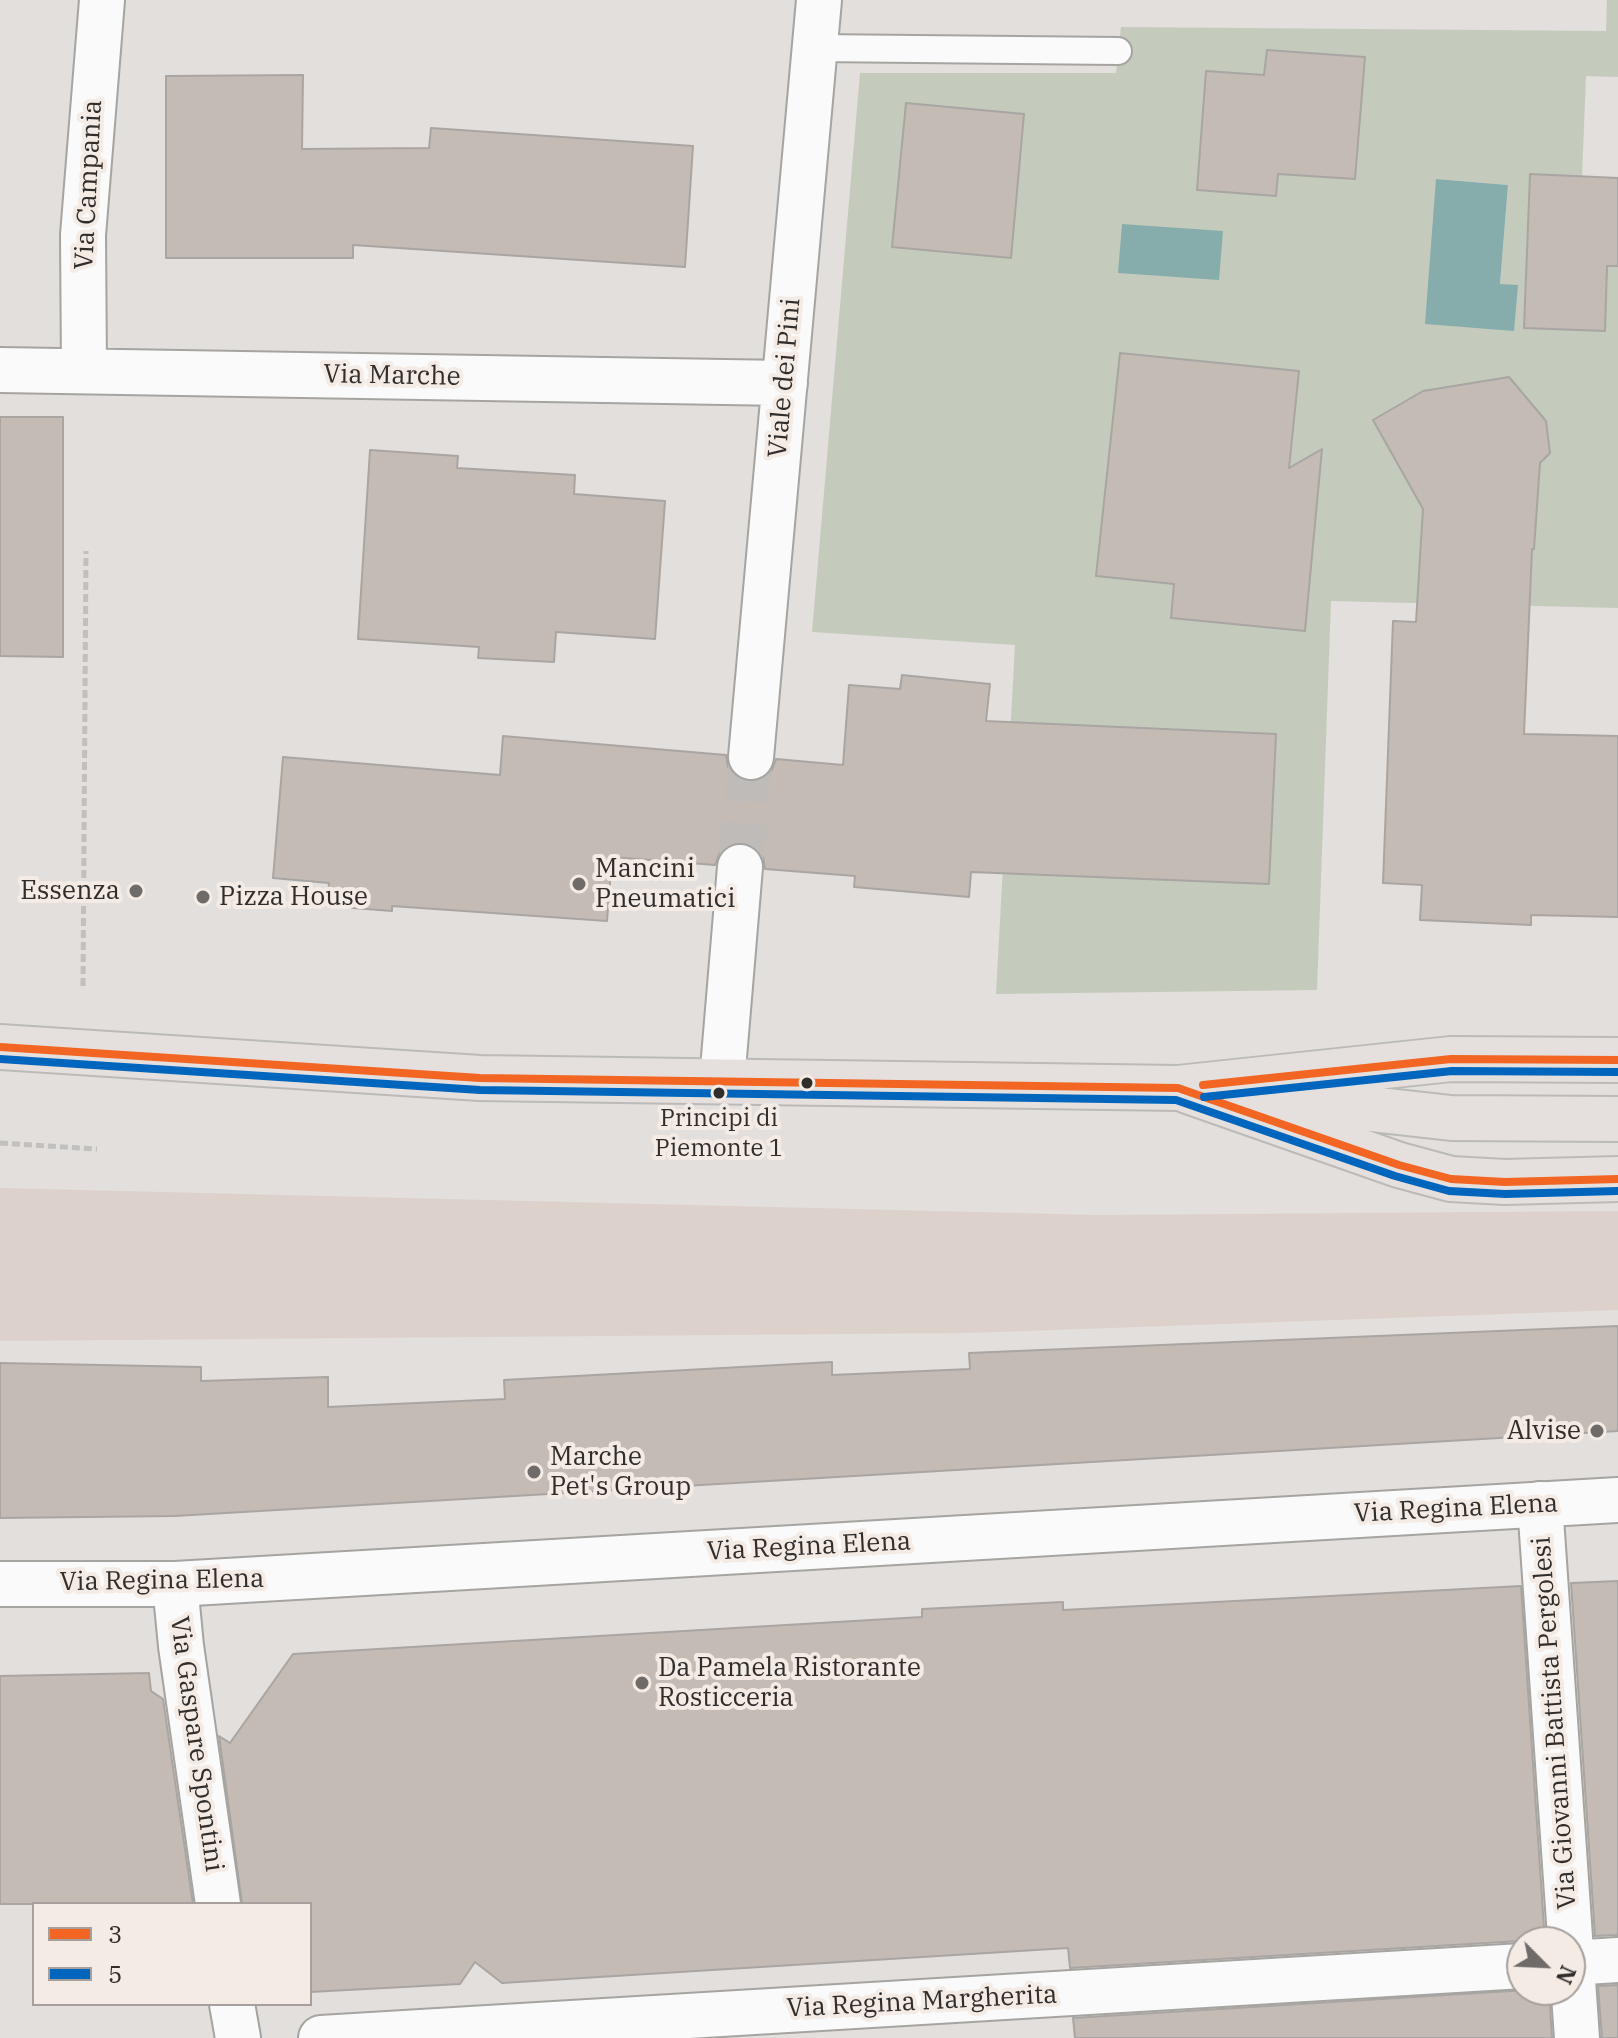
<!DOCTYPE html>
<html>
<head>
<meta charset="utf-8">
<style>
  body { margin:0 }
  #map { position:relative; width:1618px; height:2038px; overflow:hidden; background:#e2dfdc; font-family:"IBM Plex Serif",serif }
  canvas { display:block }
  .legend { position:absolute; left:32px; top:1902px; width:280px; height:104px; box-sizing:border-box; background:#f4ebe5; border:2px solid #a69f9b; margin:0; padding:10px 14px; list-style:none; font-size:24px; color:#302d2b }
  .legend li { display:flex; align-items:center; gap:16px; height:40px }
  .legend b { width:40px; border:2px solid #a69f9b }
  .north { position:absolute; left:1506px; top:1926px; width:80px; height:80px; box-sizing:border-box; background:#f4ebe5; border:2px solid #a69f9b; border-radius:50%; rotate:114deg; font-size:22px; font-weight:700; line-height:32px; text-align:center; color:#302d2b }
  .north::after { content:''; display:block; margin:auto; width:28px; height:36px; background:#6e6b69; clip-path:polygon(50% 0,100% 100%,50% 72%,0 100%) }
</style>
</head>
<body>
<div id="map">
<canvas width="1618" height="2038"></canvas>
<ul class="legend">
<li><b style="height:10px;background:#f26522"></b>3</li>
<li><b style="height:10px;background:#0065bd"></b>5</li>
</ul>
<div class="north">N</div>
</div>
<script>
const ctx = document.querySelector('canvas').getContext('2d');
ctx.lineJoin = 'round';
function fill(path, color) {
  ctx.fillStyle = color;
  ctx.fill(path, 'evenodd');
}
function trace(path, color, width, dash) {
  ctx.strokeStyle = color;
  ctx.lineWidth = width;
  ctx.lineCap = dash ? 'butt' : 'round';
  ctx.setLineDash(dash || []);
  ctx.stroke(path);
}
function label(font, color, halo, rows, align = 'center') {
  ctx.font = font + ' "IBM Plex Serif",serif';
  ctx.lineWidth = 8;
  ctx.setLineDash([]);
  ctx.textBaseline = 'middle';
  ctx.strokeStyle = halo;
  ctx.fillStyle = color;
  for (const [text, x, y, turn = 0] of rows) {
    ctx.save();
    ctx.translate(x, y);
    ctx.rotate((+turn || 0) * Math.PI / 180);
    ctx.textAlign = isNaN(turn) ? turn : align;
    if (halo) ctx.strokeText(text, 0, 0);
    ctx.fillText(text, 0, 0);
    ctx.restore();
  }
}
fill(new Path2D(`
  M 0,1188 L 1098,1215 L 1618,1211 L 1618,1310 L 969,1333 L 0,1341 Z`), '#dcd2cb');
fill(new Path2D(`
  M 1607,0 L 1618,0 L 1618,77 L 1586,76 L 1582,177 L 1530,175 L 1524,328 L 1604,331 L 1607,266 L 1618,266 L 1618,608 L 1331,601 L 1317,990 L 996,994 L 1015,645 L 812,632 L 860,73 L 1116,73 L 1121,27 L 1606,31 ZM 1267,50 L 1365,57 L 1355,179 L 1278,174 L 1276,196 L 1197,190 L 1206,71 L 1264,75 ZM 906,104 L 1024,114 L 1011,257 L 892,247 ZM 1436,179 L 1508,185 L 1500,284 ZM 1243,366 L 1298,371 L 1288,482 L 1319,486 L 1305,631 L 1171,618 L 1174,584 L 1096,576 ZM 1509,378 L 1546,421 L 1550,453 L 1540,463 L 1534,548 L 1421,543 L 1423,509 L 1374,420 ZM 1062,725 L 1276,734 L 1269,884 L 1055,875 Z`), '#c5cbbc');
fill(new Path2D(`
  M 1436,179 L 1508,185 L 1500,284 L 1518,285 L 1514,331 L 1425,324 Z
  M 1122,224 L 1223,231 L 1219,280 L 1118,273 Z`), '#87acac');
const building = new Path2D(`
  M 1267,50 L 1365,57 L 1355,179 L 1278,174 L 1276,196 L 1197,190 L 1206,71 L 1264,75 Z
  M 303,75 L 302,149 L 429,148 L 431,128 L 693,146 L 685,267 L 353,245 L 353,258 L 166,258 L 166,76 Z
  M 906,103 L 1024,114 L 1011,258 L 892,247 Z
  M 1530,174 L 1618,178 L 1618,266 L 1607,266 L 1605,331 L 1524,328 Z
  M 1120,353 L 1299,371 L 1289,468 L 1322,449 L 1305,631 L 1171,618 L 1174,584 L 1096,576 Z
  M 1509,377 L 1546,421 L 1550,453 L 1540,463 L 1534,549 L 1532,549 L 1524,734 L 1618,736 L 1618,917 L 1531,915 L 1531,925 L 1420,920 L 1422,885 L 1383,883 L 1393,621 L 1416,622 L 1423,509 L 1373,420 L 1423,391 Z
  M 0,417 L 63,417 L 63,657 L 0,656 Z
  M 370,450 L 458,456 L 457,468 L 575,475 L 574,494 L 665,501 L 655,639 L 556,632 L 554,662 L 478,658 L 479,647 L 358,639 Z
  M 902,675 L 990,684 L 986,721 L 1276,734 L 1269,884 L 971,872 L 969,897 L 854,887 L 855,876 L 765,869 L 763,857 L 755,847 L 741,842 L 730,844 L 720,852 L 715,865 L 612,857 L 607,921 L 392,906 L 392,911 L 327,906 L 329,883 L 273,878 L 283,757 L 500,775 L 503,736 L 726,755 L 728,767 L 736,777 L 750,782 L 761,780 L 771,772 L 776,759 L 843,765 L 849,685 L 900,689 Z
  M 1618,1326 L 1618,1431 L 175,1516 L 0,1518 L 0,1363 L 201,1367 L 201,1381 L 328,1377 L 328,1407 L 505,1399 L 504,1380 L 832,1362 L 832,1375 L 970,1369 L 969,1353 Z
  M 1618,1581 L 1618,1935 L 1595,1936 L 1571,1583 Z
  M 1521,1586 L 1545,1942 L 1520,1941 L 1070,1968 L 1068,1948 L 502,1983 L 475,1962 L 460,1984 L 310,1992 L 310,1904 L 242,1904 L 219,1736 L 230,1743 L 293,1654 L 922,1617 L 922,1609 L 1063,1602 L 1063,1610 Z
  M 149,1673 L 151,1691 L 163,1699 L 193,1904 L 0,1904 L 0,1676 Z
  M 1618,1985 L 1618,2038 L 1602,2038 L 1598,1986 Z
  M 1527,1990 L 1549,1990 L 1552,2038 L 1075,2038 L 1073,2018 Z`);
fill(building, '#c3bbb4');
trace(building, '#a8a5a3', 2);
trace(new Path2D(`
  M 740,867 L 751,757`), '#bebbb9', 44, [44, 22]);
const service = new Path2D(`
  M 815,48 L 1118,51`);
const minor = new Path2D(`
  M 0,370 L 785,383
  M 84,370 L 83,235 L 102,0
  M 751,757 L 819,0
  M 722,1081 L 740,867
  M 1540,1504 L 1577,2038
  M 175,1584 L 181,1646 L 218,1904
  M 1570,1963 L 1618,1960
  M 232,2004 L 238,2038
  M 321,2038 L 1522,1966`);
const tertiary = new Path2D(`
  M 0,1584 L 175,1584 L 1618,1500`);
const primary = new Path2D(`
  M 0,1047 L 480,1078 L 1178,1088 L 1451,1059 L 1618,1060
  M 1188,1091 L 1399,1165 L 1451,1179 L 1505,1182 L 1618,1179
  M 1264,1097 L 1451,1118 L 1618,1119`);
trace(service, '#a6a4a1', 30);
trace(minor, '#a6a4a1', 48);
trace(tertiary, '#a6a4a1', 48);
trace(primary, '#bcbab8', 48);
trace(new Path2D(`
  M 83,986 L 86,551
  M 0,1143 L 97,1149`), '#c1c0bf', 5, [8, 4]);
trace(service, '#fbfafa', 26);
trace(minor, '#fbfafa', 44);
trace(tertiary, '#fbfafa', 44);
trace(primary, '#e5e0dd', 44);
trace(new Path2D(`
  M 0,1047 L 480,1078 L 1178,1088 L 1399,1165 L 1451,1179 L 1505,1182 L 1618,1179
  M 1203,1085 L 1451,1059 L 1618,1060`), '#f26522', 8);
trace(new Path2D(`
  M 0,1059 L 480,1090 L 1176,1100 L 1395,1176 L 1449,1191 L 1505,1194 L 1618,1191
  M 1204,1097 L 1452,1071 L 1618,1072`), '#0065bd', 8);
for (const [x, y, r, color] of [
  [579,884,8,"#6e6b69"],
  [136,891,8,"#6e6b69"],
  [203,897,8,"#6e6b69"],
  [807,1083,7,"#302d2b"],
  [719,1093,7,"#302d2b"],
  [1597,1431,8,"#6e6b69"],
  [534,1472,8,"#6e6b69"],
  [642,1683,8,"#6e6b69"]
]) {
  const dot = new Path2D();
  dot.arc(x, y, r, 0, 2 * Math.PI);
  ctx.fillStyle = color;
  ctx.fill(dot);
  trace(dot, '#f4ebe5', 3);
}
label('24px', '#302d2b', '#f4ebe5', [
  ["Principi di",719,1119],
  ["Piemonte 1",719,1149]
]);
label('26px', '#302d2b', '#f4ebe5', [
  ["Via Campania",89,185,-87],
  ["Via Marche",392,376,1],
  ["Viale dei Pini",785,378,-85],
  ["Via Regina Elena",1456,1509,-3],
  ["Via Regina Elena",809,1547,-3],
  ["Via Regina Elena",162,1581,-1],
  ["Via Giovanni Battista Pergolesi",1555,1723,-94],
  ["Via Gaspare Spontini",196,1744,82],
  ["Via Regina Margherita",922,2002,-3]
]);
label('26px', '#302d2b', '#f4ebe5', [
  ["Mancini",595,869],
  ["Pneumatici",595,899],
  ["Essenza",120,891,"right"],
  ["Pizza House",219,897],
  ["Alvise",1581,1431,"right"],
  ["Marche",550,1457],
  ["Pet's Group",550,1487],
  ["Da Pamela Ristorante",658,1668],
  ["Rosticceria",658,1698]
], 'left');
</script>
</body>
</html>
